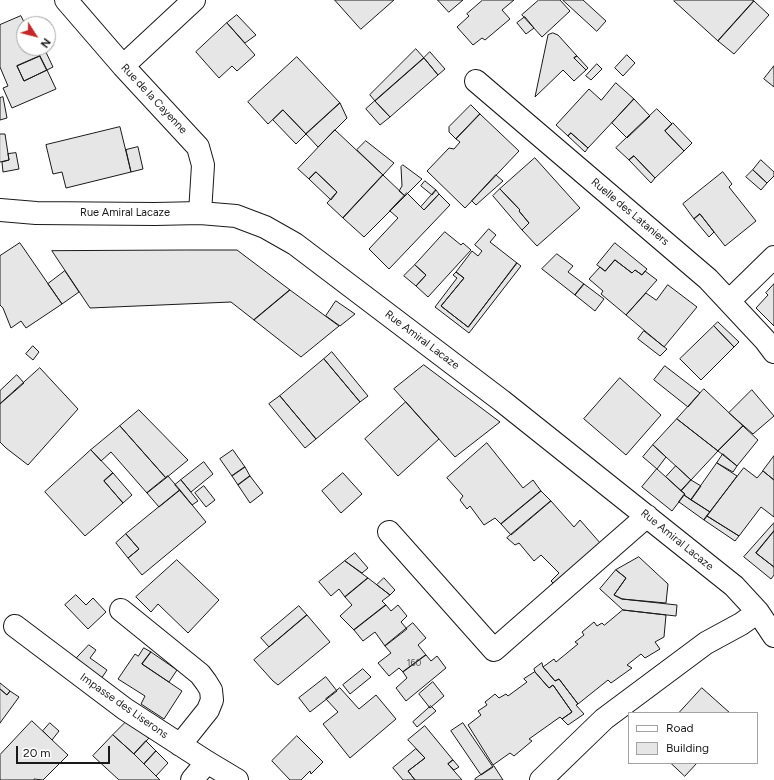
<!DOCTYPE html>
<html>
<head>
<meta charset="utf-8">
<style>
  body { margin:0 }
  #map { position:relative; width:774px; height:780px; overflow:hidden; background:#fff; font-family:Figtree,sans-serif }
  canvas { display:block }
  .legend { position:absolute; left:628px; top:712px; width:130px; height:52px; box-sizing:border-box; background:#fff; border:1px solid #a3a3a3; margin:0; padding:5px 7px; list-style:none; font-size:12px; color:#1a1a1a }
  .legend li { display:flex; align-items:center; gap:8px; height:20px }
  .legend b { width:20px; border:1px solid #a3a3a3 }
  .north { position:absolute; left:16px; top:16px; width:40px; height:40px; box-sizing:border-box; background:#fff; border:1px solid #a3a3a3; border-radius:50%; rotate:126deg; font-size:11px; font-weight:700; line-height:16px; text-align:center; color:#1a1a1a }
  .north::after { content:''; display:block; margin:auto; width:14px; height:18px; background:#c62828; clip-path:polygon(50% 0,100% 100%,50% 72%,0 100%) }
  .scale { position:absolute; left:16px; top:746px; width:94px; height:18px; box-sizing:border-box; border:2px solid #1a1a1a; border-top:0; padding-left:5px; font-size:12px; line-height:14px; white-space:nowrap; color:#1a1a1a; -webkit-text-stroke:3px #fff; paint-order:stroke }
</style>
</head>
<body>
<div id="map">
<canvas width="774" height="780"></canvas>
<ul class="legend">
<li><b style="height:5px;background:#fff"></b>Road</li>
<li><b style="height:11px;background:#e6e6e6"></b>Building</li>
</ul>
<div class="north">N</div>
<div class="scale">20 m</div>
</div>
<script>
const ctx = document.querySelector('canvas').getContext('2d');
ctx.lineJoin = 'round';
function fill(path, color) {
  ctx.fillStyle = color;
  ctx.fill(path, 'evenodd');
}
function trace(path, color, width, dash) {
  ctx.strokeStyle = color;
  ctx.lineWidth = width;
  ctx.lineCap = dash ? 'butt' : 'round';
  ctx.setLineDash(dash || []);
  ctx.stroke(path);
}
function label(font, color, halo, rows, align = 'center') {
  ctx.font = font + ' Figtree,sans-serif';
  ctx.lineWidth = 3;
  ctx.setLineDash([]);
  ctx.textBaseline = 'middle';
  ctx.strokeStyle = halo;
  ctx.fillStyle = color;
  for (const [text, x, y, turn = 0] of rows) {
    ctx.save();
    ctx.translate(x, y);
    ctx.rotate((+turn || 0) * Math.PI / 180);
    ctx.textAlign = isNaN(turn) ? turn : align;
    if (halo) ctx.strokeText(text, 0, 0);
    ctx.fillText(text, 0, 0);
    ctx.restore();
  }
}
const building = new Path2D(`
  M 335,0 L 394,0 L 361,29 Z
  M 438,0 L 463,0 L 449,12 Z
  M 483,0 L 514,0 L 502,10 L 510,19 L 485,40 L 482,38 L 473,45 L 457,27 L 469,16 L 467,14 Z
  M 539,0 L 560,0 L 570,11 L 542,37 L 522,15 Z
  M 563,0 L 583,0 L 606,21 L 597,31 Z
  M 675,0 L 752,0 L 754,1 L 718,41 L 674,1 Z
  M 754,1 L 769,15 L 734,54 L 718,41 Z
  M 237,15 L 256,35 L 245,43 L 227,23 Z
  M 21,16 L 25,24 L 24,24 L 24,48 L 36,48 L 40,56 L 17,66 L 24,81 L 47,70 L 56,89 L 12,108 L 3,88 L 8,86 L 0,67 L 0,25 Z
  M 525,17 L 534,28 L 526,34 L 517,23 Z
  M 227,23 L 255,55 L 237,71 L 232,66 L 219,78 L 196,52 Z
  M 553,33 L 558,35 L 577,56 L 574,58 L 586,70 L 574,81 L 563,70 L 535,97 L 548,35 Z
  M 36,48 L 44,48 L 53,67 L 47,70 Z
  M 416,49 L 424,58 L 375,101 L 370,95 Z
  M 430,52 L 445,69 L 438,75 L 424,58 Z
  M 627,55 L 635,63 L 623,76 L 615,68 Z
  M 40,56 L 47,70 L 24,81 L 17,66 Z
  M 577,56 L 588,68 L 586,70 L 574,58 Z
  M 297,57 L 340,103 L 306,134 L 283,110 L 268,124 L 248,102 Z
  M 424,58 L 438,75 L 390,117 L 375,101 Z
  M 597,64 L 602,69 L 591,80 L 586,76 Z
  M 774,66 L 774,87 L 764,79 Z
  M 616,83 L 634,99 L 588,148 L 571,133 L 568,136 L 556,125 L 589,89 L 601,100 Z
  M 3,97 L 7,118 L 0,120 L 0,98 Z
  M 634,99 L 650,116 L 627,138 L 612,123 Z
  M 375,101 L 390,117 L 380,125 L 366,109 Z
  M 340,103 L 347,118 L 318,147 L 306,134 Z
  M 471,105 L 480,114 L 456,139 L 449,132 L 449,127 Z
  M 657,109 L 672,124 L 665,131 L 684,151 L 655,178 L 634,156 L 629,160 L 616,148 Z
  M 283,110 L 306,134 L 296,144 L 273,120 Z
  M 480,114 L 519,151 L 465,208 L 427,171 L 449,148 L 454,149 L 460,142 L 456,139 Z
  M 673,123 L 692,143 L 684,151 L 665,131 Z
  M 120,127 L 131,172 L 66,188 L 62,172 L 53,174 L 46,145 Z
  M 335,130 L 383,175 L 343,218 L 327,203 L 337,192 L 316,172 L 309,179 L 298,169 Z
  M 571,133 L 588,148 L 585,152 L 568,136 Z
  M 0,134 L 5,134 L 9,160 L 0,162 Z
  M 366,141 L 394,163 L 383,175 L 357,150 Z
  M 138,147 L 143,169 L 131,172 L 126,150 Z
  M 16,153 L 19,169 L 3,172 L 2,162 L 9,160 L 8,154 Z
  M 634,156 L 655,178 L 651,183 L 629,160 Z
  M 535,158 L 580,208 L 537,246 L 522,230 L 529,223 L 519,211 L 520,210 L 500,189 Z
  M 761,160 L 774,172 L 774,176 L 767,183 L 753,170 Z
  M 403,165 L 422,179 L 405,196 L 399,191 L 402,186 L 401,167 Z
  M 753,170 L 767,183 L 761,190 L 746,177 Z
  M 316,172 L 337,192 L 331,200 L 309,179 Z
  M 723,172 L 732,184 L 729,187 L 756,221 L 725,246 L 700,214 L 694,219 L 683,204 Z
  M 383,175 L 405,196 L 364,237 L 343,218 Z
  M 496,175 L 503,181 L 476,205 L 472,201 Z
  M 425,181 L 436,190 L 432,195 L 421,186 Z
  M 500,189 L 520,210 L 519,211 L 529,223 L 522,230 L 493,196 Z
  M 436,190 L 439,194 L 424,210 L 421,207 Z
  M 407,193 L 424,210 L 439,194 L 450,205 L 389,269 L 369,249 L 398,218 L 390,211 Z
  M 700,214 L 714,232 L 709,237 L 694,219 Z
  M 489,229 L 496,235 L 490,242 L 517,263 L 468,327 L 441,306 L 464,278 L 456,272 L 472,251 L 478,256 L 482,251 L 475,245 Z
  M 445,232 L 461,245 L 463,243 L 471,250 L 428,297 L 416,286 L 426,275 L 415,265 Z
  M 20,243 L 62,304 L 26,328 L 21,321 L 11,328 L 3,308 L 0,305 L 0,256 Z
  M 615,243 L 647,269 L 642,275 L 635,270 L 632,273 L 615,260 L 605,271 L 597,265 Z
  M 186,250 L 237,250 L 290,290 L 254,320 L 231,302 L 90,308 L 52,251 Z
  M 557,254 L 573,266 L 568,272 L 584,284 L 575,295 L 542,269 Z
  M 615,260 L 632,273 L 635,270 L 642,275 L 645,271 L 657,280 L 626,315 L 601,294 L 603,291 L 589,279 L 600,267 L 605,271 Z
  M 517,263 L 521,266 L 469,333 L 435,307 L 457,278 L 453,275 L 456,272 L 464,278 L 441,306 L 468,327 Z
  M 415,265 L 426,275 L 416,286 L 404,276 Z
  M 65,271 L 79,292 L 62,304 L 48,284 Z
  M 584,284 L 604,299 L 595,311 L 575,295 Z
  M 774,284 L 774,326 L 756,308 L 768,295 L 766,293 Z
  M 668,285 L 697,307 L 664,347 L 626,315 L 646,293 L 656,300 Z
  M 290,290 L 339,326 L 301,357 L 254,320 Z
  M 336,301 L 355,314 L 340,326 L 326,316 Z
  M 718,322 L 739,342 L 734,347 L 714,326 Z
  M 714,326 L 734,347 L 701,380 L 680,359 Z
  M 644,331 L 667,349 L 660,356 L 638,339 Z
  M 33,346 L 39,352 L 33,360 L 26,354 Z
  M 332,352 L 368,396 L 360,402 L 324,359 Z
  M 324,359 L 360,402 L 316,439 L 280,396 Z
  M 424,365 L 500,422 L 455,457 L 394,389 Z
  M 665,366 L 700,393 L 688,407 L 654,380 Z
  M 40,368 L 78,409 L 28,465 L 6,448 L 0,442 L 0,404 Z
  M 17,375 L 24,383 L 0,404 L 0,391 Z
  M 620,378 L 661,415 L 626,455 L 584,419 Z
  M 704,389 L 743,426 L 718,451 L 677,419 Z
  M 752,390 L 774,416 L 753,434 L 729,413 Z
  M 280,396 L 316,439 L 305,448 L 269,404 Z
  M 406,402 L 439,439 L 398,476 L 365,439 Z
  M 139,410 L 188,460 L 166,478 L 120,426 Z
  M 677,419 L 718,451 L 691,480 L 653,445 Z
  M 120,426 L 166,478 L 147,493 L 111,452 L 101,461 L 91,450 Z
  M 743,426 L 758,440 L 737,466 L 718,451 Z
  M 487,443 L 523,488 L 533,480 L 541,491 L 501,524 L 495,518 L 484,525 L 470,506 L 467,509 L 460,500 L 463,496 L 447,478 Z
  M 653,445 L 666,457 L 657,469 L 643,457 Z
  M 91,450 L 113,473 L 104,481 L 123,503 L 85,536 L 45,492 Z
  M 233,450 L 245,467 L 232,476 L 220,459 Z
  M 723,454 L 737,466 L 733,472 L 717,463 Z
  M 774,456 L 774,480 L 763,471 Z
  M 204,462 L 213,474 L 191,492 L 181,480 Z
  M 717,463 L 737,476 L 710,512 L 691,500 Z
  M 676,466 L 691,480 L 681,491 L 666,477 Z
  M 245,467 L 250,476 L 238,485 L 232,476 Z
  M 744,468 L 757,478 L 763,471 L 774,480 L 774,517 L 761,507 L 739,536 L 707,516 Z
  M 657,469 L 685,494 L 672,511 L 642,487 Z
  M 113,473 L 132,495 L 123,503 L 104,481 Z
  M 343,473 L 362,494 L 341,513 L 322,491 Z
  M 168,476 L 180,490 L 159,507 L 147,493 Z
  M 250,476 L 263,493 L 250,503 L 238,485 Z
  M 181,480 L 198,501 L 192,505 L 175,485 Z
  M 691,480 L 701,486 L 691,500 L 684,495 L 685,494 L 681,491 Z
  M 204,486 L 215,500 L 206,507 L 195,493 Z
  M 180,490 L 206,522 L 142,575 L 128,558 L 139,549 L 126,534 Z
  M 541,491 L 551,501 L 511,535 L 501,524 Z
  M 684,495 L 710,512 L 704,520 L 679,502 Z
  M 551,501 L 574,527 L 580,520 L 601,544 L 554,584 L 551,581 L 559,573 L 541,555 L 534,561 L 519,543 L 515,545 L 507,538 Z
  M 707,516 L 739,536 L 735,541 L 704,520 Z
  M 774,523 L 774,531 L 756,553 L 774,567 L 774,575 L 771,579 L 744,557 Z
  M 774,531 L 774,567 L 756,553 Z
  M 126,534 L 139,549 L 128,558 L 116,543 Z
  M 355,553 L 368,568 L 362,573 L 345,561 Z
  M 639,557 L 668,584 L 666,603 L 622,599 L 614,595 L 626,578 L 616,570 Z
  M 177,560 L 219,600 L 188,633 L 158,604 L 151,612 L 136,597 Z
  M 345,561 L 368,578 L 345,597 L 339,589 L 331,596 L 319,582 Z
  M 616,570 L 626,578 L 614,595 L 622,599 L 677,605 L 676,616 L 623,610 L 600,589 Z
  M 368,578 L 390,595 L 382,601 L 386,605 L 354,630 L 340,616 L 352,605 L 345,597 Z
  M 384,578 L 395,590 L 390,595 L 377,585 Z
  M 76,595 L 86,605 L 93,598 L 106,612 L 88,629 L 65,605 Z
  M 386,605 L 391,611 L 398,605 L 407,616 L 401,622 L 407,629 L 385,646 L 375,632 L 363,641 L 354,630 Z
  M 299,606 L 307,615 L 269,647 L 261,638 Z
  M 623,610 L 666,615 L 664,637 L 655,642 L 660,649 L 645,658 L 641,654 L 627,665 L 632,668 L 611,683 L 608,680 L 578,704 L 559,679 L 555,681 L 543,667 L 554,659 L 556,662 L 578,644 L 575,642 L 584,635 L 582,632 L 594,622 L 597,626 L 602,623 L 604,625 Z
  M 307,615 L 330,642 L 278,685 L 273,681 L 254,660 Z
  M 413,623 L 426,638 L 418,645 L 426,655 L 403,672 L 399,668 L 389,676 L 378,663 L 391,653 L 385,646 Z
  M 89,645 L 96,650 L 90,658 L 107,670 L 99,682 L 72,663 Z
  M 144,648 L 151,652 L 142,664 L 182,691 L 164,719 L 141,704 L 145,696 L 118,679 L 135,654 L 138,656 Z
  M 151,652 L 177,670 L 169,682 L 142,664 Z
  M 426,655 L 431,661 L 437,656 L 446,668 L 406,701 L 396,688 L 407,678 L 403,672 Z
  M 542,663 L 543,667 L 555,681 L 559,679 L 578,704 L 576,705 L 584,714 L 568,725 L 562,719 L 572,712 L 553,685 L 549,688 L 535,672 L 534,669 Z
  M 363,669 L 371,677 L 350,694 L 343,685 Z
  M 535,672 L 549,688 L 553,685 L 572,712 L 562,719 L 560,717 L 529,739 L 532,741 L 514,756 L 510,753 L 493,765 L 468,725 L 481,715 L 478,711 L 487,705 L 485,702 L 495,694 L 499,698 L 506,694 L 508,696 L 527,682 L 524,679 Z
  M 326,677 L 337,691 L 310,712 L 299,698 Z
  M 433,682 L 444,696 L 430,708 L 419,694 Z
  M 0,683 L 10,691 L 7,695 L 0,689 Z
  M 340,688 L 359,709 L 376,695 L 396,719 L 350,758 L 323,724 L 338,712 L 326,699 Z
  M 702,688 L 730,713 L 679,713 Z
  M 0,689 L 7,695 L 10,691 L 19,697 L 0,723 Z
  M 431,706 L 436,711 L 417,727 L 413,722 Z
  M 32,721 L 68,755 L 43,780 L 34,779 L 34,780 L 0,780 L 0,755 Z
  M 126,722 L 149,738 L 134,754 L 113,735 Z
  M 50,723 L 59,731 L 52,740 L 43,731 Z
  M 463,723 L 493,767 L 481,775 L 451,731 Z
  M 425,726 L 453,760 L 448,764 L 462,780 L 415,780 L 408,771 L 425,758 L 408,740 Z
  M 113,735 L 134,754 L 160,780 L 119,780 L 93,756 Z
  M 297,736 L 323,762 L 311,774 L 310,771 L 301,780 L 290,780 L 272,761 Z
  M 146,741 L 156,751 L 144,764 L 134,754 Z
  M 416,749 L 425,758 L 408,771 L 415,780 L 403,780 L 393,768 Z
  M 156,751 L 168,763 L 156,776 L 144,764 Z
  M 453,760 L 459,767 L 454,770 L 448,764 Z
  M 671,763 L 697,763 L 685,776 Z
  M 494,766 L 503,780 L 475,780 L 475,779 Z`);
fill(building, '#e6e6e6');
trace(building, '#1a1a1a', 1);
const minor = new Path2D(`
  M 66,0 L 123,66 L 198,147 L 203,165 L 200,213
  M 123,66 L 194,0
  M 476,81 L 708,279 L 765,340 L 774,352
  M 0,210 L 36,213 L 155,214 L 200,213 L 236,216 L 265,227 L 295,244 L 502,401 L 734,586 L 758,612 L 774,636
  M 729,301 L 774,257
  M 389,532 L 494,650 L 647,516
  M 121,610 L 200,674 L 206,682 L 211,690 L 212,700 L 208,710 L 180,745
  M 15,626 L 125,709 L 207,762 L 237,780
  M 192,780 L 207,762
  M 541,780 L 604,719 L 706,643 L 741,624 L 758,612`);
trace(minor, '#1a1a1a', 24);
trace(minor, '#fff', 22);
label('9px', '#4d4d4d', null, [
  ["160",414,663]
]);
label('11px', '#1a1a1a', '#fff', [
  ["Rue de la Cayenne",154,99,47],
  ["Ruelle des Lataniers",630,212,40],
  ["Rue Amiral Lacaze",125,213],
  ["Rue Amiral Lacaze",422,340,37],
  ["Rue Amiral Lacaze",677,540,39],
  ["Impasse des Liserons",124,706,35]
]);
</script>
</body>
</html>
